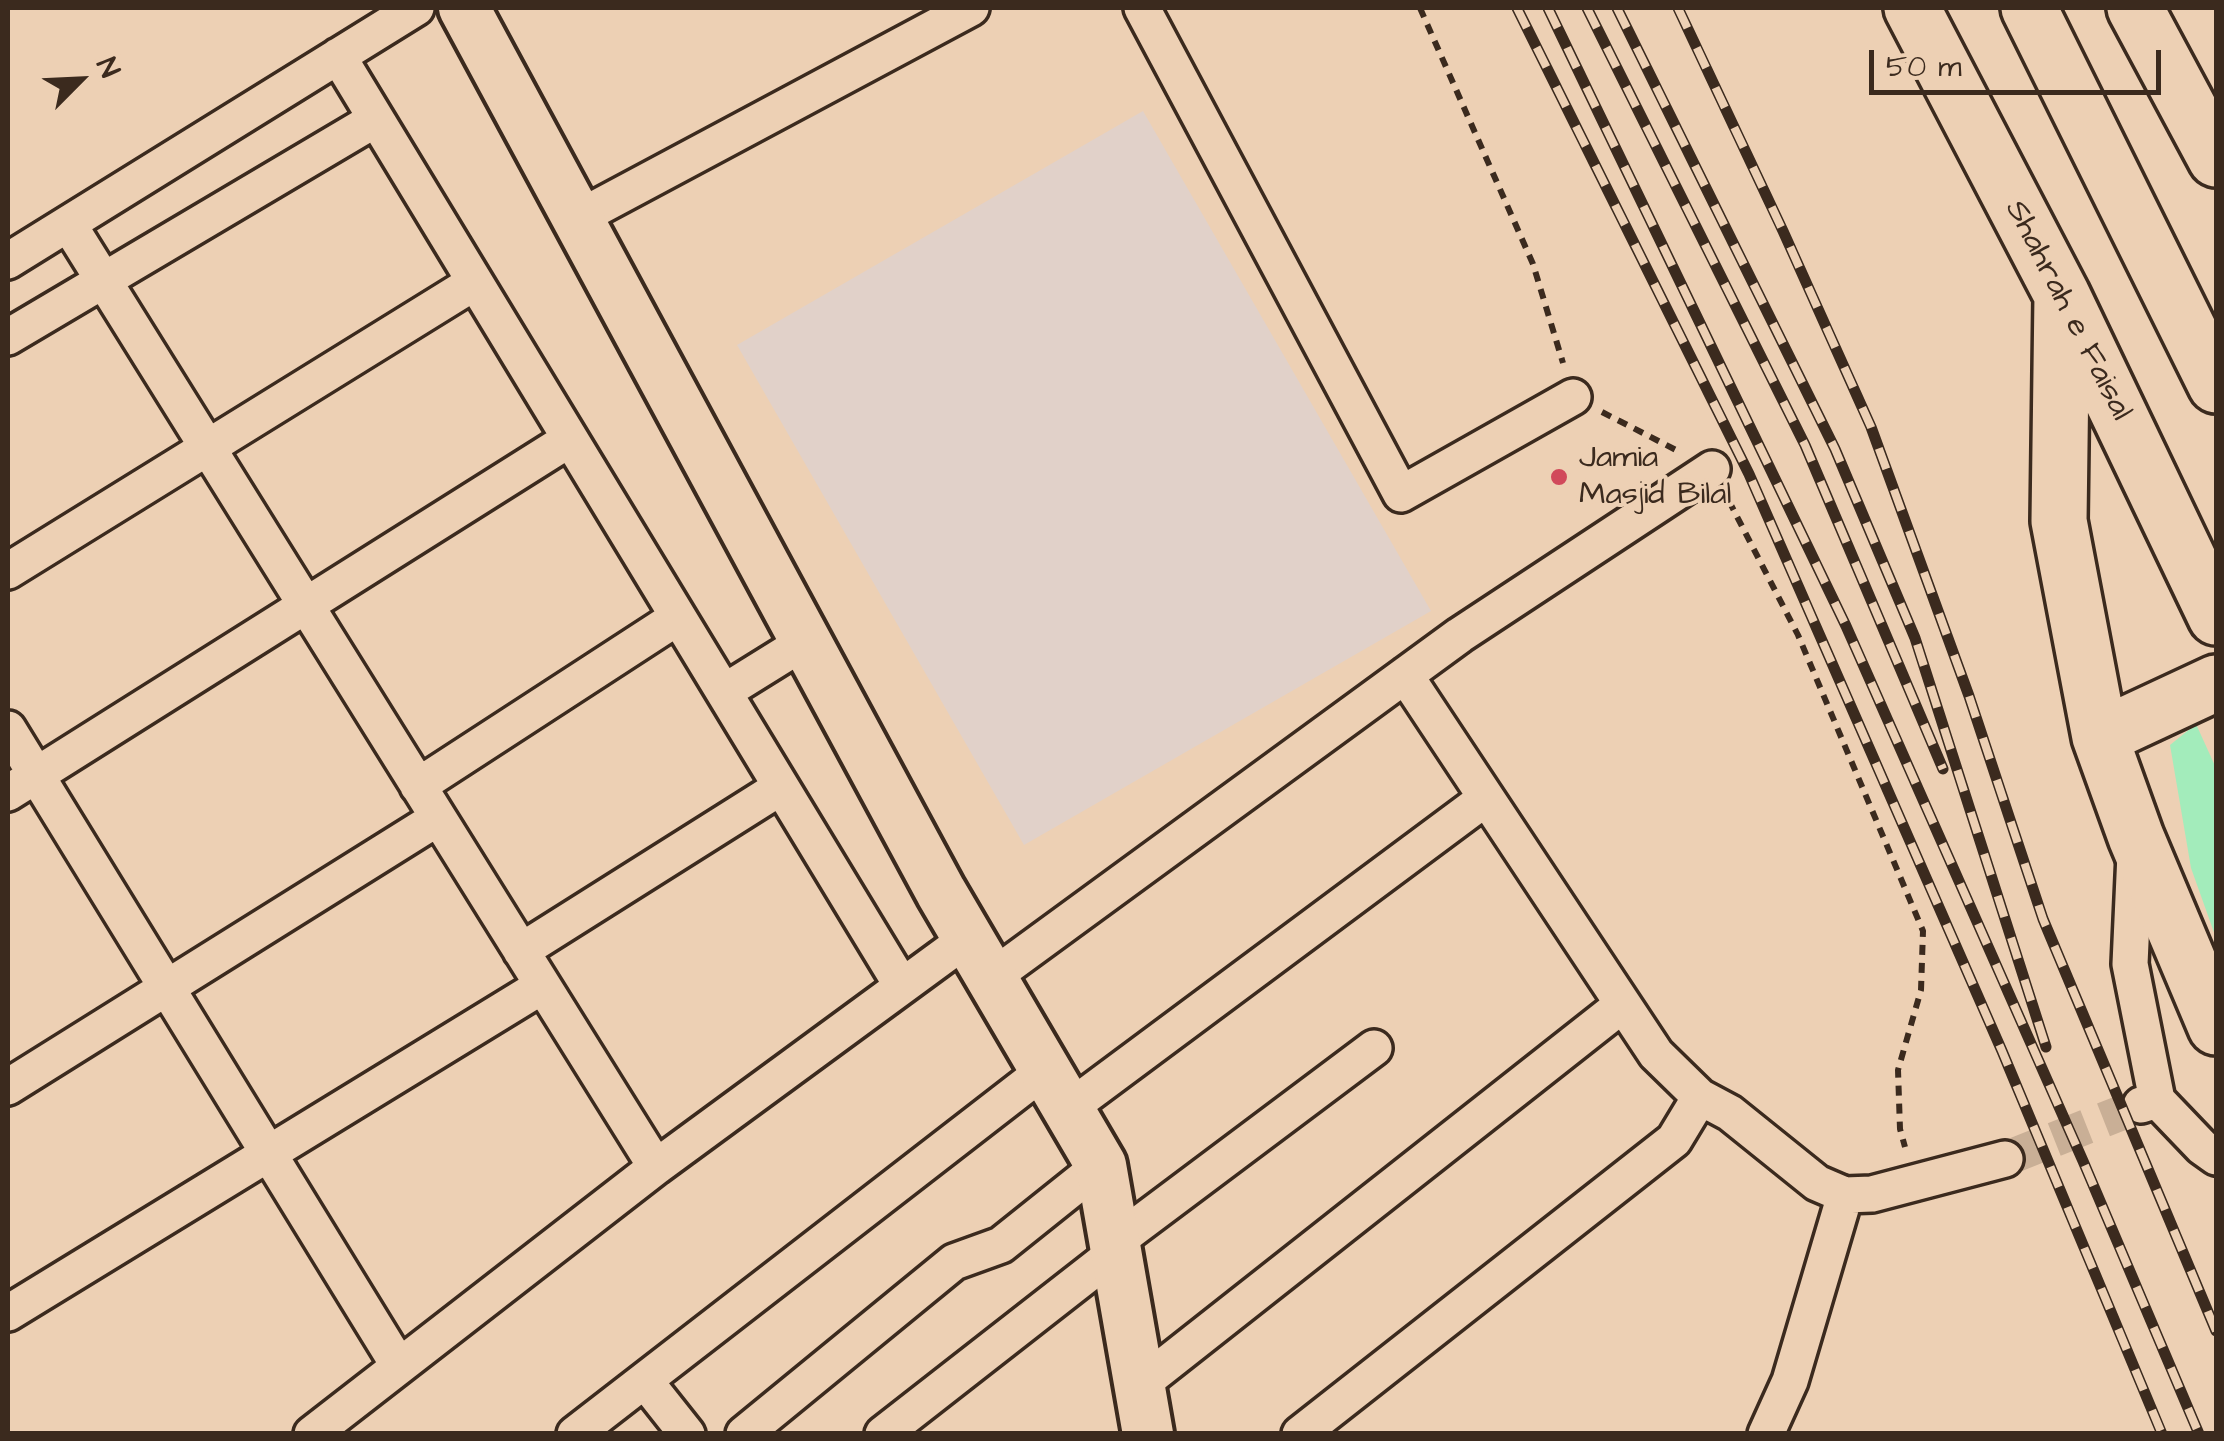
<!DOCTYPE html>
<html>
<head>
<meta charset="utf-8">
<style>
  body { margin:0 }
  #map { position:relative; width:2224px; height:1441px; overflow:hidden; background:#edd0b4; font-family:"Architects Daughter",sans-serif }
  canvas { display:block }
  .frame { position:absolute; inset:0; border:10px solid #3b2a1e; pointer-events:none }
  .north { position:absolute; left:30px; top:30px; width:100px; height:100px; -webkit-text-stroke:8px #edd0b4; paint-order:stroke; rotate:66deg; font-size:28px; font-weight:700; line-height:40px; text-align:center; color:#3b2a1e }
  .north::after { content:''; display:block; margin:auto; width:35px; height:45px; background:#3b2a1e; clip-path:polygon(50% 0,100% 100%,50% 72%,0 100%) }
  .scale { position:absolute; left:1869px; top:50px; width:292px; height:45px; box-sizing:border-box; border:5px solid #3b2a1e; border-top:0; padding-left:12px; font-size:30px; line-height:35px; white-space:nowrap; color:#3b2a1e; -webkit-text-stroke:8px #edd0b4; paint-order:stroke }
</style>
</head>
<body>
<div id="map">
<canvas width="2224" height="1441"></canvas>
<div class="frame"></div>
<div class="north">N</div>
<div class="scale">50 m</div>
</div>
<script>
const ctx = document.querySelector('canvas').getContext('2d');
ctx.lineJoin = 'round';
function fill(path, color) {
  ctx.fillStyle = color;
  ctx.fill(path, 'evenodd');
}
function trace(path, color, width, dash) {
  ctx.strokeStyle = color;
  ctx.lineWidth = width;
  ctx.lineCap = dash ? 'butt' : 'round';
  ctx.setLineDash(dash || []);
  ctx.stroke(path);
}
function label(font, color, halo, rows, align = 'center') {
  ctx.font = font + ' "Architects Daughter",sans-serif';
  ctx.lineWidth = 8;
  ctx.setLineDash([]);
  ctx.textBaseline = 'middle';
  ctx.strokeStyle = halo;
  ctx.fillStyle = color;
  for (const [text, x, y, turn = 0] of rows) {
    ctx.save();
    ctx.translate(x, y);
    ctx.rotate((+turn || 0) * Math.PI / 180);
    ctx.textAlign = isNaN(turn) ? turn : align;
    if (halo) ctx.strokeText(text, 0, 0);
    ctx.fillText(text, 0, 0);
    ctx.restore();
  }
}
fill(new Path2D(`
  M 1143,111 L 1431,611 L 1024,845 L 737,345 Z`), '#e1d1c9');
fill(new Path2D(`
  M 2196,724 L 2216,768 L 2216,938 L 2191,868 L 2170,745 Z`), '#a3ecbb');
trace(new Path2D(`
  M 2005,1159 L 2141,1105`), '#c9af96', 35, [35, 18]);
const street = new Path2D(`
  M 1142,8 L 1401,494 L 1573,397
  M 338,56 L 902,986
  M 578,218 L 971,8
  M 69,225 L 656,1167
  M 8,261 L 416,8
  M 8,337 L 376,119
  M 8,571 L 475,282
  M 1405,675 L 1656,1054 L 1700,1097 L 1730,1113 L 1817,1183 L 1845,1195 L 1872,1194 L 2005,1159
  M 724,692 L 806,641
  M 8,729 L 399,1366
  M 418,786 L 678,617
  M 8,793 L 570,439
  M 2135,854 L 2130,964 L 2157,1100
  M 521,951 L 781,787
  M 991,978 L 1460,635 L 1712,469
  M 8,1087 L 438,818
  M 2141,1105 L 2157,1100 L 2202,1147 L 2216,1157
  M 1068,1109 L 1486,798
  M 1114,1243 L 1374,1048
  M 8,1313 L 542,986
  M 645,1381 L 687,1434
  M 1140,1385 L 1622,1005
  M 312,1434 L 656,1167 L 968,938
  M 575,1434 L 1045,1070
  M 744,1434 L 954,1262 L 1001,1245 L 1101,1165
  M 883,1434 L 1116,1252
  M 1300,1434 L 1674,1140 L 1700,1097
  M 1766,1434 L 1790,1381 L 1845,1195`);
const secondary = new Path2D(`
  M 464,8 L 941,892 L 1101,1165 L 1148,1434`);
const highway = new Path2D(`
  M 1912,8 L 2062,295 L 2216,617
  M 2029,8 L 2216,385
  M 2135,8 L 2216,159
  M 2062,295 L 2059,521 L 2100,737 L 2136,837 L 2216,1027
  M 2100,737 L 2216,683`);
trace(street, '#3b2a1e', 42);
trace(secondary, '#3b2a1e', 58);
trace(highway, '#3b2a1e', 62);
trace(new Path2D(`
  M 1420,8 L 1533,264 L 1563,363
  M 1602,412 L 1676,450
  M 1729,501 L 1798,635 L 1923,931 L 1921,990 L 1898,1070 L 1900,1129 L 1905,1147`), '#3b2a1e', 6, [10, 8]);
trace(street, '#edd0b4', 35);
trace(secondary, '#edd0b4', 50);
trace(highway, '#edd0b4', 55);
const rail = new Path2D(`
  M 1517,8 L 1749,474 L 2002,1051 L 2162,1434
  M 1548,8 L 1846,626 L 2083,1161 L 2199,1434
  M 1587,8 L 1805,445 L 1943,769
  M 1617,8 L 1835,449 L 1915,638 L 2046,1047
  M 1678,8 L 1783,231 L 1871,427 L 1969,696 L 2043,919 L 2216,1331`);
trace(rail, '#3b2a1e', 11);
trace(rail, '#edd0b4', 8, [22]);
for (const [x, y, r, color] of [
  [1559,477,10,"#d1495b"]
]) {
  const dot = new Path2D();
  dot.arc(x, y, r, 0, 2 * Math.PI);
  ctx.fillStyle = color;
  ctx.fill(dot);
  trace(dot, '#edd0b4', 4);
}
label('32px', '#3b2a1e', '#edd0b4', [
  ["Shahrah e Faisal",2067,311,63]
]);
label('32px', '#3b2a1e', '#edd0b4', [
  ["Jamia",1579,459],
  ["Masjid Bilal",1579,496]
], 'left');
</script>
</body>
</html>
